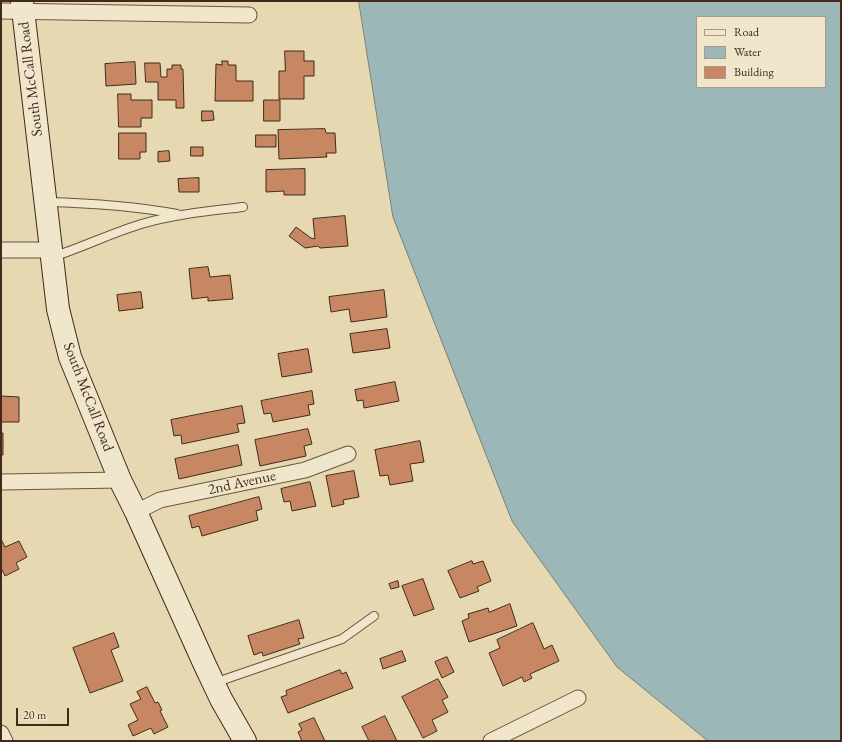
<!DOCTYPE html>
<html>
<head>
<meta charset="utf-8">
<style>
  body { margin:0 }
  #map { position:relative; width:842px; height:742px; overflow:hidden; background:#e6d9b1; font-family:"EB Garamond",serif }
  canvas { display:block }
  .frame { position:absolute; inset:0; border:2px solid #42291b; pointer-events:none }
  .legend { position:absolute; left:696px; top:16px; width:130px; height:72px; box-sizing:border-box; background:#efe6cc; border:1px solid #aa9a85; margin:0; padding:5px 7px; list-style:none; font-size:12px; color:#42291b }
  .legend li { display:flex; align-items:center; gap:8px; height:20px }
  .legend b { width:20px; border:1px solid #aa9a85 }
  .scale { position:absolute; left:16px; top:708px; width:53px; height:18px; box-sizing:border-box; border:2px solid #42291b; border-top:0; padding-left:5px; font-size:12px; line-height:14px; white-space:nowrap; color:#42291b; -webkit-text-stroke:3px #efe6cc; paint-order:stroke }
</style>
</head>
<body>
<div id="map">
<canvas width="842" height="742"></canvas>
<div class="frame"></div>
<ul class="legend">
<li><b style="height:5px;background:#efe6cc"></b>Road</li>
<li><b style="height:11px;background:#9cb7b7"></b>Water</li>
<li><b style="height:11px;background:#c88763"></b>Building</li>
</ul>
<div class="scale">20 m</div>
</div>
<script>
const ctx = document.querySelector('canvas').getContext('2d');
ctx.lineJoin = 'round';
function fill(path, color) {
  ctx.fillStyle = color;
  ctx.fill(path, 'evenodd');
}
function trace(path, color, width, dash) {
  ctx.strokeStyle = color;
  ctx.lineWidth = width;
  ctx.lineCap = dash ? 'butt' : 'round';
  ctx.setLineDash(dash || []);
  ctx.stroke(path);
}
function label(font, color, halo, rows, align = 'center') {
  ctx.font = font + ' "EB Garamond",serif';
  ctx.lineWidth = 3;
  ctx.setLineDash([]);
  ctx.textBaseline = 'middle';
  ctx.strokeStyle = halo;
  ctx.fillStyle = color;
  for (const [text, x, y, turn = 0] of rows) {
    ctx.save();
    ctx.translate(x, y);
    ctx.rotate((+turn || 0) * Math.PI / 180);
    ctx.textAlign = isNaN(turn) ? turn : align;
    if (halo) ctx.strokeText(text, 0, 0);
    ctx.fillText(text, 0, 0);
    ctx.restore();
  }
}
const water = new Path2D(`
  M 359,1 L 841,1 L 841,741 L 708,741 L 617,667 L 512,521 L 393,217 ZM 697,17 L 825,17 L 825,87 L 697,87 Z`);
fill(water, '#9cb7b7');
trace(water, '#787e79', 1);
const building = new Path2D(`
  M 285,51 L 304,51 L 304,61 L 314,61 L 314,76 L 304,76 L 304,99 L 279,99 L 279,71 L 285,71 Z
  M 222,61 L 228,61 L 228,65 L 236,65 L 236,81 L 253,81 L 253,101 L 215,101 L 216,64 L 222,65 Z
  M 135,62 L 136,84 L 106,86 L 105,64 Z
  M 145,63 L 160,63 L 161,77 L 167,77 L 167,69 L 172,69 L 172,65 L 181,65 L 181,69 L 183,69 L 184,108 L 176,108 L 176,100 L 158,100 L 158,82 L 146,82 Z
  M 118,94 L 131,94 L 131,100 L 152,100 L 152,118 L 141,118 L 141,127 L 119,127 Z
  M 264,100 L 280,100 L 280,121 L 264,121 Z
  M 202,111 L 213,111 L 214,120 L 202,121 Z
  M 325,129 L 326,133 L 335,133 L 336,153 L 326,153 L 327,157 L 279,159 L 278,130 Z
  M 119,133 L 146,133 L 146,152 L 140,152 L 140,159 L 119,159 Z
  M 256,135 L 276,135 L 276,147 L 256,147 Z
  M 191,147 L 203,147 L 203,156 L 191,156 Z
  M 169,151 L 170,161 L 158,162 L 158,152 Z
  M 305,169 L 305,195 L 284,195 L 284,191 L 266,192 L 266,170 Z
  M 199,178 L 199,192 L 179,192 L 178,179 Z
  M 345,216 L 348,246 L 320,248 L 318,246 L 305,248 L 289,236 L 296,227 L 311,238 L 315,239 L 313,219 Z
  M 208,267 L 210,277 L 230,275 L 233,299 L 208,301 L 208,297 L 192,299 L 189,269 Z
  M 384,290 L 387,317 L 351,322 L 349,309 L 331,312 L 329,297 Z
  M 141,292 L 143,308 L 119,311 L 117,295 Z
  M 387,329 L 390,348 L 353,353 L 350,334 Z
  M 308,349 L 312,372 L 282,377 L 278,354 Z
  M 395,382 L 399,401 L 364,408 L 363,400 L 357,401 L 355,390 Z
  M 312,391 L 314,404 L 308,405 L 310,415 L 273,422 L 271,413 L 264,414 L 261,401 Z
  M 1,396 L 19,397 L 19,422 L 1,422 Z
  M 242,406 L 245,423 L 237,424 L 239,432 L 182,444 L 181,435 L 174,436 L 171,420 Z
  M 308,429 L 312,444 L 304,446 L 306,456 L 260,466 L 255,440 Z
  M 1,433 L 3,433 L 3,455 L 1,455 Z
  M 420,441 L 424,462 L 410,464 L 413,481 L 390,485 L 388,475 L 380,476 L 375,450 Z
  M 238,445 L 242,465 L 179,479 L 175,459 Z
  M 354,471 L 359,497 L 343,500 L 344,504 L 332,507 L 326,476 Z
  M 310,482 L 316,506 L 292,511 L 290,501 L 284,502 L 281,489 Z
  M 259,497 L 262,509 L 256,511 L 258,520 L 202,536 L 199,526 L 192,528 L 189,516 Z
  M 1,539 L 5,547 L 19,541 L 27,557 L 16,563 L 19,569 L 5,576 L 1,568 Z
  M 472,561 L 473,564 L 483,561 L 491,581 L 477,587 L 479,591 L 460,598 L 448,571 Z
  M 423,579 L 434,609 L 414,616 L 402,586 Z
  M 398,581 L 399,587 L 391,589 L 389,584 Z
  M 510,604 L 517,626 L 469,642 L 462,621 L 469,618 L 468,614 L 488,608 L 489,612 Z
  M 299,620 L 304,638 L 298,639 L 300,644 L 263,656 L 262,652 L 254,655 L 248,636 Z
  M 533,623 L 544,649 L 552,645 L 559,661 L 530,674 L 532,678 L 524,682 L 522,677 L 503,686 L 489,653 L 500,648 L 497,640 Z
  M 114,633 L 119,647 L 111,650 L 123,681 L 90,693 L 73,648 Z
  M 402,651 L 406,661 L 383,669 L 380,659 Z
  M 447,657 L 454,672 L 442,678 L 435,662 Z
  M 340,670 L 342,674 L 346,672 L 353,688 L 288,713 L 281,697 L 287,695 L 286,691 Z
  M 438,679 L 448,697 L 442,700 L 448,712 L 432,720 L 437,731 L 423,738 L 402,697 Z
  M 147,687 L 155,703 L 158,702 L 162,710 L 160,711 L 168,727 L 154,734 L 151,728 L 133,736 L 128,725 L 138,720 L 130,704 L 141,699 L 137,692 Z
  M 385,716 L 397,741 L 369,741 L 362,727 Z
  M 314,718 L 325,741 L 302,741 L 298,732 L 302,730 L 299,724 Z`);
fill(building, '#c88763');
trace(building, '#42291b', 1);
const lane = new Path2D(`
  M 47,202 C 90,203 134,206 177,214
  M 52,257 C 84,247 113,232 145,223 C 177,214 210,211 243,207
  M 214,683 L 342,639 L 374,616`);
const street = new Path2D(`
  M 1,11 L 249,15
  M 1,250 L 50,250
  M 1,482 L 120,480
  M 136,512 L 160,500 L 305,470 L 348,454
  M 1,733 L 5,741
  M 491,741 L 578,698`);
const secondary = new Path2D(`
  M 22,1 L 58,309 L 70,357 L 120,480 L 136,512 L 204,663 L 221,699 L 245,741`);
trace(lane, '#6b5540', 10);
trace(street, '#6b5540', 17);
trace(secondary, '#42291b', 24);
trace(lane, '#efe6cc', 8);
trace(street, '#efe6cc', 15);
trace(secondary, '#efe6cc', 22);
label('15px', '#42291b', '#efe6cc', [
  ["South McCall Road",31,79,-97],
  ["South McCall Road",88,397,69],
  ["2nd Avenue",242,483,-12]
]);
</script>
</body>
</html>
